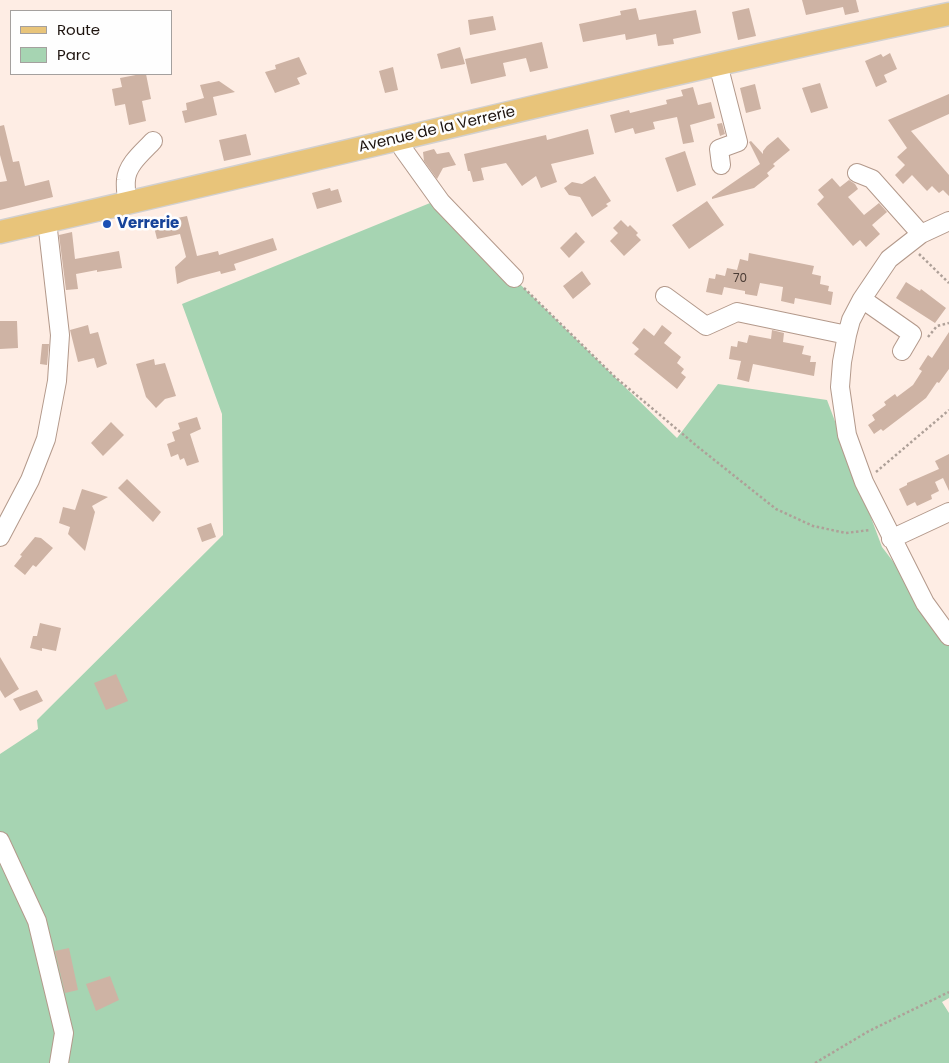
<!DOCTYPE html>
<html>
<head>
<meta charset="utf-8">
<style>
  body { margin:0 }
  #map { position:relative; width:949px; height:1063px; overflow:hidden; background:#feede4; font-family:Poppins,sans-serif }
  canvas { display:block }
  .legend { position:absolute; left:10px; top:10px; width:162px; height:65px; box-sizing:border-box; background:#fefefe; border:1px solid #a4a09e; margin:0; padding:6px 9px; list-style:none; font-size:15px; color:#1d130e }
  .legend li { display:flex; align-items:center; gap:10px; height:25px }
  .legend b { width:25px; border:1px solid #a4a09e }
</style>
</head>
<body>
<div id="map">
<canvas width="949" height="1063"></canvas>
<ul class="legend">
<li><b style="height:6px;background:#e8c47a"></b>Route</li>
<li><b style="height:14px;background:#a6d4b2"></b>Parc</li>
</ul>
</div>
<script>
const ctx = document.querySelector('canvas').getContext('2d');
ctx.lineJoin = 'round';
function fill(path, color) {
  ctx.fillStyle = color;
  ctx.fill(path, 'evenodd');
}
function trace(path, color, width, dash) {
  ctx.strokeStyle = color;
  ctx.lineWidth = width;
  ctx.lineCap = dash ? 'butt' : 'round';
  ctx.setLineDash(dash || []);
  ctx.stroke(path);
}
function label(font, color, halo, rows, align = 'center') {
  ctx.font = font + ' Poppins,sans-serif';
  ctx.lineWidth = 5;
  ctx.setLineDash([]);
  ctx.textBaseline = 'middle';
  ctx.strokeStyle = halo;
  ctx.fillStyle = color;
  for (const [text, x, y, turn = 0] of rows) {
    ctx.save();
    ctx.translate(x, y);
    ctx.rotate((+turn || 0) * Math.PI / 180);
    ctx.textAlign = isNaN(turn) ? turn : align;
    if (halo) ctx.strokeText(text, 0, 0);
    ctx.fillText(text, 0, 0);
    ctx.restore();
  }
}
fill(new Path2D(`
  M 435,201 L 677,438 L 718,384 L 827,400 L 882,547 L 949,635 L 949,998 L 942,1002 L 949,1013 L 949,1063 L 0,1063 L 0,754 L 38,729 L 37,720 L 223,535 L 222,414 L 182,304 Z`), '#a6d4b2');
fill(new Path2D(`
  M 802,0 L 856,0 L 859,12 L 845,15 L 843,7 L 806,15 Z
  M 636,8 L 639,20 L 696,10 L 701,33 L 673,39 L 674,44 L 658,46 L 656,34 L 626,40 L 625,34 L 583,42 L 579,24 L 621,15 L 620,11 Z
  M 749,8 L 756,36 L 738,40 L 732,12 Z
  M 493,16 L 496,30 L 470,35 L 468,20 Z
  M 542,42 L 548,68 L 530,72 L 526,58 L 503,63 L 506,76 L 471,84 L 465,59 Z
  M 460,47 L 465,64 L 441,69 L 437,54 Z
  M 890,53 L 897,69 L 884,75 L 887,82 L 876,87 L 865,61 L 881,54 L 883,57 Z
  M 299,57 L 307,74 L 297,78 L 300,84 L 275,93 L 265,72 L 276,69 L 275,65 Z
  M 393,67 L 398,90 L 385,93 L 379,71 Z
  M 141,74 L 146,74 L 151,99 L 142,101 L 146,121 L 129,125 L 125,104 L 115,106 L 112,89 L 122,87 L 120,78 Z
  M 219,81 L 235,92 L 213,97 L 217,115 L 185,123 L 182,111 L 187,110 L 186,103 L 204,98 L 200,85 Z
  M 820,83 L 828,108 L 811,113 L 802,88 Z
  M 755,84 L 761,109 L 746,113 L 740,88 Z
  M 693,87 L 698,105 L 711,102 L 715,118 L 690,125 L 694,142 L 683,144 L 677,117 L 653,122 L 655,129 L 635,134 L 633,128 L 615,133 L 610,115 L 629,110 L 630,113 L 667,104 L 666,100 L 683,96 L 681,90 Z
  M 949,94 L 949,114 L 911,131 L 949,175 L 949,196 L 943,190 L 939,193 L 932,186 L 927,191 L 912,175 L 903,184 L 895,175 L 905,165 L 897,157 L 907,148 L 888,120 Z
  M 722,123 L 725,134 L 720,136 L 717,124 Z
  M 4,125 L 13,162 L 19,161 L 25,186 L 49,180 L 53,197 L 0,210 L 0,182 L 7,181 L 0,155 L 0,126 Z
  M 588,129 L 594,154 L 551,164 L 557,182 L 541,188 L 536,176 L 522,186 L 506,163 L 481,168 L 484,180 L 473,182 L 470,171 L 468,171 L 464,154 L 546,135 L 547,140 Z
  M 246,134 L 251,155 L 224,161 L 219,140 Z
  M 778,137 L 790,150 L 773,164 L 775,166 L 767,173 L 769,176 L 754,188 L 712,199 L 712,197 L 760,164 L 749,142 L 751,141 L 763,154 L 763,151 L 767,146 Z
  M 434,149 L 437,154 L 449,152 L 456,165 L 443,168 L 437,179 L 424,161 L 423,152 Z
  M 685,151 L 696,185 L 677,192 L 665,158 Z
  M 595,176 L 611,201 L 606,204 L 608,206 L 592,217 L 580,197 L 569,195 L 564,188 L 572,182 L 582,184 Z
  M 832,178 L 840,187 L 849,180 L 855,184 L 858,189 L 848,197 L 864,215 L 879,203 L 887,212 L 872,225 L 880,234 L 866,247 L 860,240 L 853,246 L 817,204 L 824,197 L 818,190 Z
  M 330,188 L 331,191 L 338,189 L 342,202 L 317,209 L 312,193 Z
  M 707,201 L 724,225 L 689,249 L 672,225 Z
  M 187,216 L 197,256 L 218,251 L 219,255 L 273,238 L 277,250 L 234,264 L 236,270 L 221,274 L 220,271 L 189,279 L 177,284 L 175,267 L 186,257 L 180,234 L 157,239 L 153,223 Z
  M 621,220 L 628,227 L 630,225 L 638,233 L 636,235 L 641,240 L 624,256 L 610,241 L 618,233 L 613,228 Z
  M 72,232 L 75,259 L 119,251 L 122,268 L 97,272 L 97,270 L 76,274 L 78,289 L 66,290 L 59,235 Z
  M 576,232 L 585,242 L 569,258 L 560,248 Z
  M 749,253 L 814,266 L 812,274 L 821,276 L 820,284 L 829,286 L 828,291 L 833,292 L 831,305 L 795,298 L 794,304 L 781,301 L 783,287 L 760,283 L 757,296 L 745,294 L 745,291 L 724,287 L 722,295 L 706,292 L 709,278 L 715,279 L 716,274 L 725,276 L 727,268 L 737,270 L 740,259 L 748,261 Z
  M 582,271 L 591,284 L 573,299 L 563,286 Z
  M 906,282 L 920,291 L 921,289 L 946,308 L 935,323 L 896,298 Z
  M 0,321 L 17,321 L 18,348 L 0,349 Z
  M 88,325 L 90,334 L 98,332 L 107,364 L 97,368 L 94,358 L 78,362 L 70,330 Z
  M 662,325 L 672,333 L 664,343 L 681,357 L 677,363 L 684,369 L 681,373 L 686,377 L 677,389 L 634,354 L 639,349 L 632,343 L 644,328 L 654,336 Z
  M 772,330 L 784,333 L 783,342 L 804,346 L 802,354 L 811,356 L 810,362 L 816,362 L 814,376 L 753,364 L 749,382 L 737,379 L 741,361 L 729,359 L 731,346 L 737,347 L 738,341 L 747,343 L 749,335 L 771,339 Z
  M 949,332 L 949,369 L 939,383 L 937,382 L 926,398 L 908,412 L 883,431 L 881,429 L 874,434 L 868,425 L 875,420 L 872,415 L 886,405 L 884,402 L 895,394 L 897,397 L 913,385 L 922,371 L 919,369 L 928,355 L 932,358 Z
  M 42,344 L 49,344 L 47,365 L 40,364 Z
  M 154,359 L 155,365 L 165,363 L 176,396 L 165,399 L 156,408 L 146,397 L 136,364 Z
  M 197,417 L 201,429 L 190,434 L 199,462 L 187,466 L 184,458 L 180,460 L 178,454 L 171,457 L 167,444 L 175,441 L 172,432 L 180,429 L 178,423 Z
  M 111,422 L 124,435 L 103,456 L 91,443 Z
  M 949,454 L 949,491 L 943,478 L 935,482 L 939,491 L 931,495 L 932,499 L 917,506 L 915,502 L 907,506 L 899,489 L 907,485 L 907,483 L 939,469 L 935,461 Z
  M 127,479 L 161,512 L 153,522 L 118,488 Z
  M 82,489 L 108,497 L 92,506 L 95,512 L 85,551 L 68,534 L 70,527 L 59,523 L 63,507 L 75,510 Z
  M 211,523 L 216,537 L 202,542 L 197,528 Z
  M 35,537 L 41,538 L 53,548 L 36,567 L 33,565 L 25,575 L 14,566 L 22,556 L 20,555 Z
  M 40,623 L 61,628 L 56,651 L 42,648 L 42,651 L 30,648 L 33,636 L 37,636 Z
  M 0,657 L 19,689 L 5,698 L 0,690 Z
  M 116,674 L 128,701 L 106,710 L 94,683 Z
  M 37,690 L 43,701 L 20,711 L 13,699 Z
  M 69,948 L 78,990 L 65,993 L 55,951 Z
  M 110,976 L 119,1000 L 96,1011 L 86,984 Z`), '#ceb3a4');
const minor = new Path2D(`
  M 718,64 L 738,142 L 719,149 L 721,165
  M 400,139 L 403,149 L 441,202 L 514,278
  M 857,173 L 872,179 L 921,234
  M 127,204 C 127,196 125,187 126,180 C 127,164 144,151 153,141
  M 949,221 L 921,234 L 889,259 L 862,299 L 851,320 L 847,335 L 842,362 L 840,387 L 847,435 L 864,482 L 925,603 L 949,636
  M 665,296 L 706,326 L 737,312 L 847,335
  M 862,299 L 912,334 L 902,351
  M 0,537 L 30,480 L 46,439 L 57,381 L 60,335 L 47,221
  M 891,539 L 949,512
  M 0,841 L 37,921 L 64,1033 L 59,1063`);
const major = new Path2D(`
  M 0,232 C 317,161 631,80 949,14`);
trace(minor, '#b3998b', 20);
trace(major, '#d2d0cf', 25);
trace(new Path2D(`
  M 919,254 L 949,283
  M 524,288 L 615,377 L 698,447 L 776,509 L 813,526 L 846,533 L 870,530
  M 928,337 L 937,326 L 949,323
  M 876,472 L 949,410
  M 815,1063 L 869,1031 L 949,992`), '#aea098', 2.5, [2.5, 2.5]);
trace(minor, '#fff', 18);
trace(major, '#e8c47a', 22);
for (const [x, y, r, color] of [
  [107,224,5,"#1a4fb4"]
]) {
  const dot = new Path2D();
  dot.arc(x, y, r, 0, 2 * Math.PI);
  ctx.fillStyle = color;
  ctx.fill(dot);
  trace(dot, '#fefefe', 2);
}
label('12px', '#493b34', null, [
  ["70",740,279]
]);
label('15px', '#1d130e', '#fefefe', [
  ["Avenue de la Verrerie",437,130,-13]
]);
label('bold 15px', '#164399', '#fefefe', [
  ["Verrerie",117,224]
], 'left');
</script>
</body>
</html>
